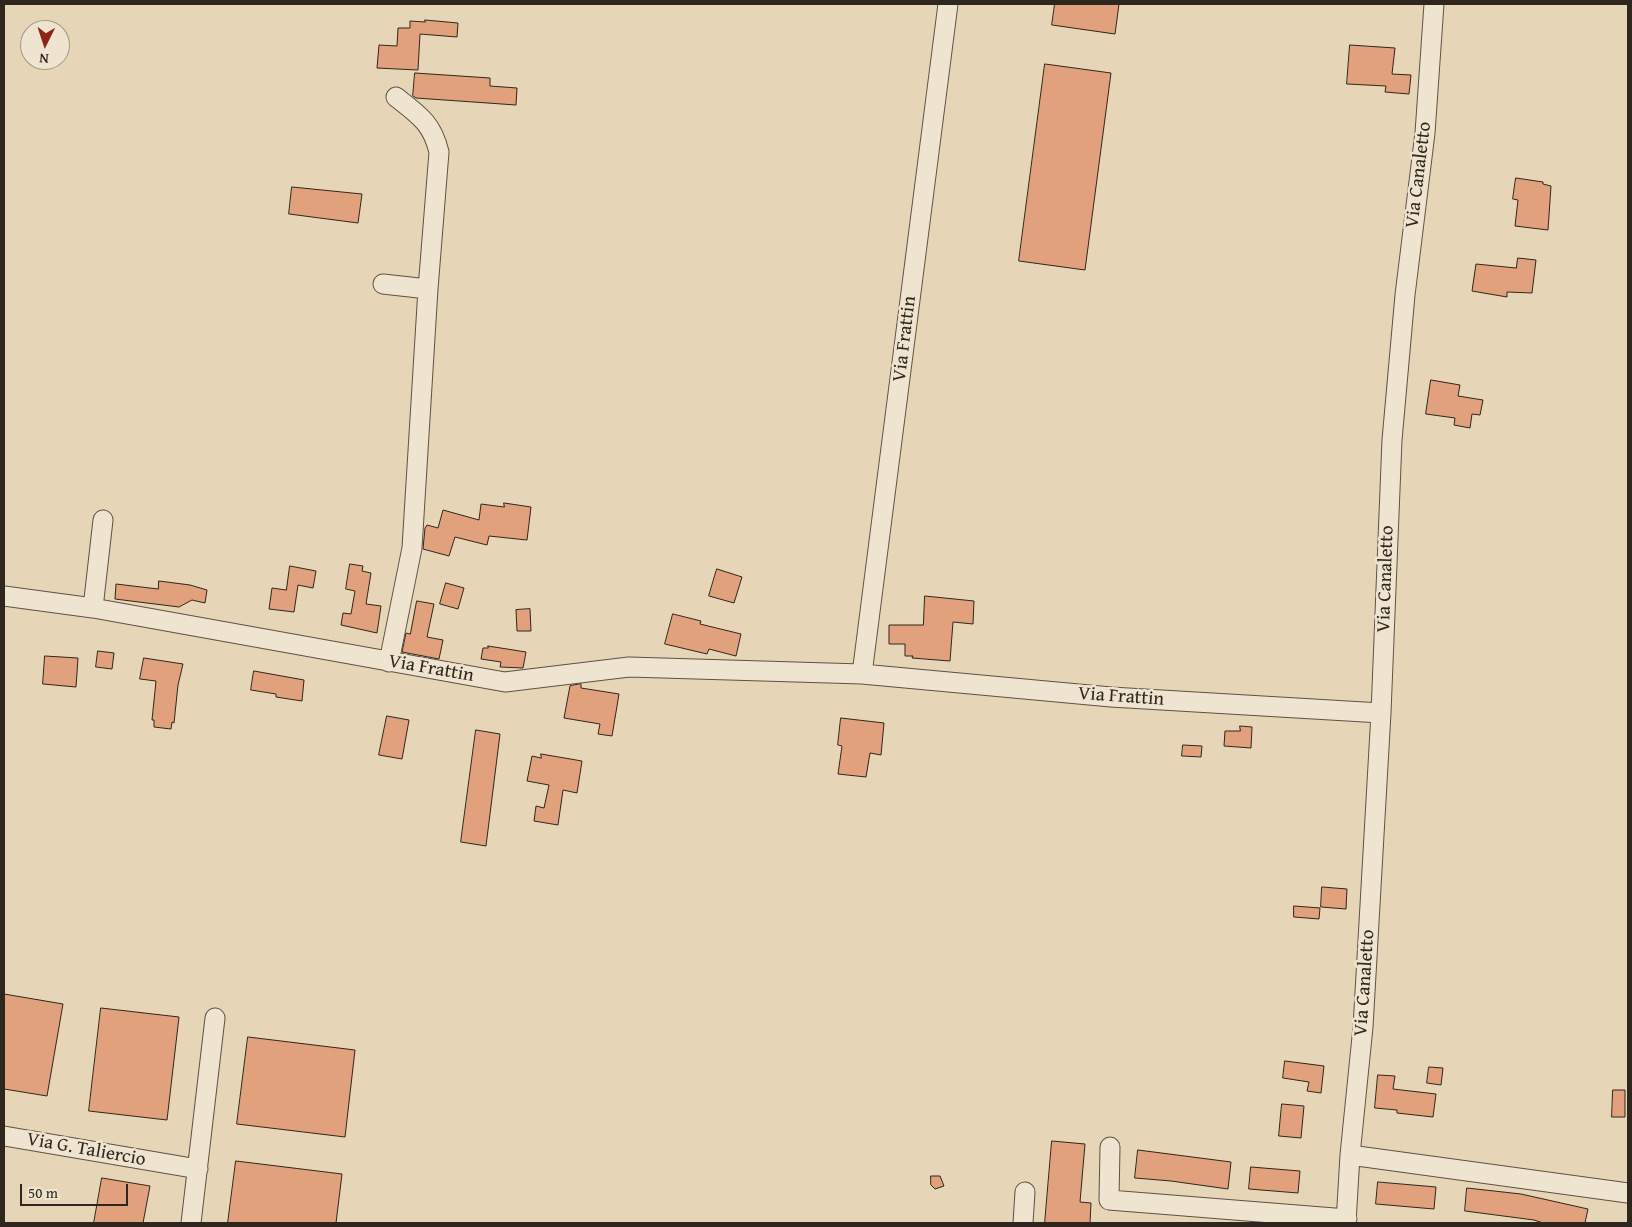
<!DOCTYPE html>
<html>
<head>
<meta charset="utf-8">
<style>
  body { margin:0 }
  #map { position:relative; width:1632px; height:1227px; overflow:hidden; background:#e6d5b7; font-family:"Gentium Book Plus",serif }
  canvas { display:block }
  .frame { position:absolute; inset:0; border:5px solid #2f261d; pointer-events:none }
  .north { position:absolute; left:20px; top:20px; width:50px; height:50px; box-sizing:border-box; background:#efe4d0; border:1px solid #a29888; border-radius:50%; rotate:184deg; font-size:14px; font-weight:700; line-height:20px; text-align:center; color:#2f261d }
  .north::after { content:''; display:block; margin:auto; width:18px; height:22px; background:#8f2418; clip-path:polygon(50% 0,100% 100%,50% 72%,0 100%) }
  .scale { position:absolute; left:20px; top:1184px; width:108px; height:22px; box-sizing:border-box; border:2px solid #2f261d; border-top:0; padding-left:6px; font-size:15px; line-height:18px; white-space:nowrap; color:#2f261d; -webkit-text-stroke:4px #efe4d0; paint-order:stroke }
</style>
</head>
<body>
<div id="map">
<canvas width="1632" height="1227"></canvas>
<div class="frame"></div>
<div class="north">N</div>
<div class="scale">50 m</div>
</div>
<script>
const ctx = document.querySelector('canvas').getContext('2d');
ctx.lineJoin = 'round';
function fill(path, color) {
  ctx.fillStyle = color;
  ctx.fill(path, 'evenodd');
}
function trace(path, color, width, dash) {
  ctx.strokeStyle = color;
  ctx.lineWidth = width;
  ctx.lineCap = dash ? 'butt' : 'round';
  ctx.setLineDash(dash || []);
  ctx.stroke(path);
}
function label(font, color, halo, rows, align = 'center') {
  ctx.font = font + ' "Gentium Book Plus",serif';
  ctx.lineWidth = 5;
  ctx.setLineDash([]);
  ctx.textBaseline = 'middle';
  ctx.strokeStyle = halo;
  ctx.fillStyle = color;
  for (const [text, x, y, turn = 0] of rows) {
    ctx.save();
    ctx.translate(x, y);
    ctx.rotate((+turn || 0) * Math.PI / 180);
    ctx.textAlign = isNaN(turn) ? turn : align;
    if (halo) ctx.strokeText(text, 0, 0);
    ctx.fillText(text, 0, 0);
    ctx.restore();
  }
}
const building = new Path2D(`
  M 1055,4 L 1119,4 L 1115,34 L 1052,25 Z
  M 425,20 L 458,23 L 457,37 L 420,34 L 418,70 L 377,68 L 379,45 L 397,46 L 398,28 L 410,28 L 410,21 L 425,22 Z
  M 1350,45 L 1395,48 L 1392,74 L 1411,75 L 1409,94 L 1385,92 L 1386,86 L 1347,84 Z
  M 1045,64 L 1111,73 L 1085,270 L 1019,261 Z
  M 415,73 L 490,78 L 490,86 L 517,88 L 516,105 L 416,98 L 413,96 Z
  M 1516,178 L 1543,182 L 1543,184 L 1551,186 L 1548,230 L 1515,226 L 1518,200 L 1513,199 Z
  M 292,187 L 362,194 L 358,223 L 289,214 Z
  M 1518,258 L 1536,260 L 1532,293 L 1507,292 L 1507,297 L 1472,291 L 1476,264 L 1516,268 Z
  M 1431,380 L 1460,385 L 1458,396 L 1483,400 L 1480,415 L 1472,414 L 1470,428 L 1454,425 L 1455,418 L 1426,414 Z
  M 504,503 L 531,507 L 527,540 L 489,536 L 487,545 L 455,537 L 449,556 L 423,549 L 425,528 L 427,525 L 438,528 L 443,510 L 479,520 L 481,504 L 504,507 Z
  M 350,564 L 363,566 L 362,571 L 371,573 L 366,604 L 381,606 L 377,633 L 341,625 L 343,613 L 351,614 L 355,591 L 346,589 Z
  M 290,566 L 316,571 L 313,588 L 298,585 L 294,612 L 269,609 L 272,588 L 286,590 Z
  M 717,569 L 742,577 L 734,603 L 709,596 Z
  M 159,581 L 190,585 L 207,590 L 205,603 L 192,600 L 179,607 L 115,599 L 116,584 L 158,589 Z
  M 446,583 L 464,588 L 458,609 L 440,604 Z
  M 925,596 L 974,601 L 973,624 L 953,622 L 950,661 L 912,658 L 913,656 L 905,656 L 905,644 L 889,644 L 889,625 L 923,625 Z
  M 417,601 L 434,604 L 427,637 L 443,640 L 439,659 L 402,652 L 406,633 L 410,634 Z
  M 530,609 L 531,631 L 517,631 L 516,610 Z
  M 673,614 L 701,621 L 700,624 L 741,634 L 736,656 L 709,649 L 707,654 L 665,644 Z
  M 488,646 L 526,652 L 523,668 L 500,667 L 501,662 L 481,659 L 483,648 L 488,648 Z
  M 98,651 L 114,653 L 112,669 L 96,667 Z
  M 45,656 L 78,658 L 76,687 L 43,684 Z
  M 144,658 L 183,664 L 178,685 L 174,723 L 172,722 L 171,729 L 154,727 L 154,720 L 152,720 L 156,681 L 140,679 Z
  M 254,671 L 304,680 L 302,701 L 276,697 L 276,694 L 251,690 Z
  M 581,684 L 581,688 L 619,694 L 612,736 L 598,734 L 600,724 L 564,718 L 570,686 Z
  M 387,716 L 409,720 L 402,759 L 379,755 Z
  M 841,718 L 884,723 L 881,755 L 870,753 L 866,777 L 838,774 L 842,746 L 838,745 Z
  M 1240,726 L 1252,727 L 1251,748 L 1224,746 L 1225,731 L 1240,731 Z
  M 476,730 L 500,734 L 486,846 L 461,842 Z
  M 1183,745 L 1202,746 L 1201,757 L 1182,756 Z
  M 541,754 L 582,761 L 577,793 L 563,790 L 558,825 L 534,821 L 536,806 L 544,808 L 549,785 L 527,781 L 532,756 L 541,758 Z
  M 1322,887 L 1347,889 L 1346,909 L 1321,907 Z
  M 1294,906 L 1320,908 L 1319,919 L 1294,917 Z
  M 4,994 L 63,1004 L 47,1096 L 4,1089 Z
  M 101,1008 L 179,1017 L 167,1120 L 89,1111 Z
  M 248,1037 L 355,1050 L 345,1137 L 237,1124 Z
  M 1285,1061 L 1324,1066 L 1321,1093 L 1307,1091 L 1309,1082 L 1283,1078 Z
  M 1429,1067 L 1443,1068 L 1441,1085 L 1427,1083 Z
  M 1378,1075 L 1395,1076 L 1393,1089 L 1436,1094 L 1433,1117 L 1397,1113 L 1397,1110 L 1375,1108 Z
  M 1613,1090 L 1625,1090 L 1625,1117 L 1612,1117 Z
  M 1282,1104 L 1304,1106 L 1301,1138 L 1279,1136 Z
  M 1052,1141 L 1085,1144 L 1080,1202 L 1091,1203 L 1090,1223 L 1045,1223 Z
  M 1138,1150 L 1231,1162 L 1228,1189 L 1171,1181 L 1135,1178 Z
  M 236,1161 L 342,1174 L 336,1223 L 228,1223 Z
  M 1251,1167 L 1300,1171 L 1298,1193 L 1249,1189 Z
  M 931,1176 L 940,1176 L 944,1186 L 935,1189 L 931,1185 Z
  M 102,1178 L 150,1186 L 143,1223 L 94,1223 Z
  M 1378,1182 L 1436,1187 L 1434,1209 L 1376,1204 Z
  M 1467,1188 L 1521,1194 L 1588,1209 L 1585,1223 L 1543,1223 L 1534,1220 L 1465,1211 Z`);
fill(building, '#e0a17c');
trace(building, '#2f261d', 1);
const minor = new Path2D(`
  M 383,284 L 428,289
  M 4,596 L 93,608 L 505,682 L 629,667 L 862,674 L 1111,697 L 1381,713
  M 93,608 L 103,520
  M 389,662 L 412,548 L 428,289 L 439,152 C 432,123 419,115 396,97
  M 862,674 L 948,4
  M 4,1136 L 198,1169
  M 1110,1147 L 1109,1200 L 1347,1219
  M 1350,1155 L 1628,1193
  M 191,1223 L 215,1018
  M 1023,1223 L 1025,1192
  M 1346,1223 L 1350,1155 L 1363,1027 L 1381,713 L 1392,440 L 1405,295 L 1425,133 L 1434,4`);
trace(minor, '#5d5244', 21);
trace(minor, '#efe4d0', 19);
label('19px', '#2f261d', '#efe4d0', [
  ["Via Canaletto",1419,175,-83],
  ["Via Frattin",905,339,-83],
  ["Via Canaletto",1386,579,-88],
  ["Via Frattin",431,669,10],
  ["Via Frattin",1121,697,4],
  ["Via Canaletto",1365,983,-86],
  ["Via G. Taliercio",86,1150,10]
]);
</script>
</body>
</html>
